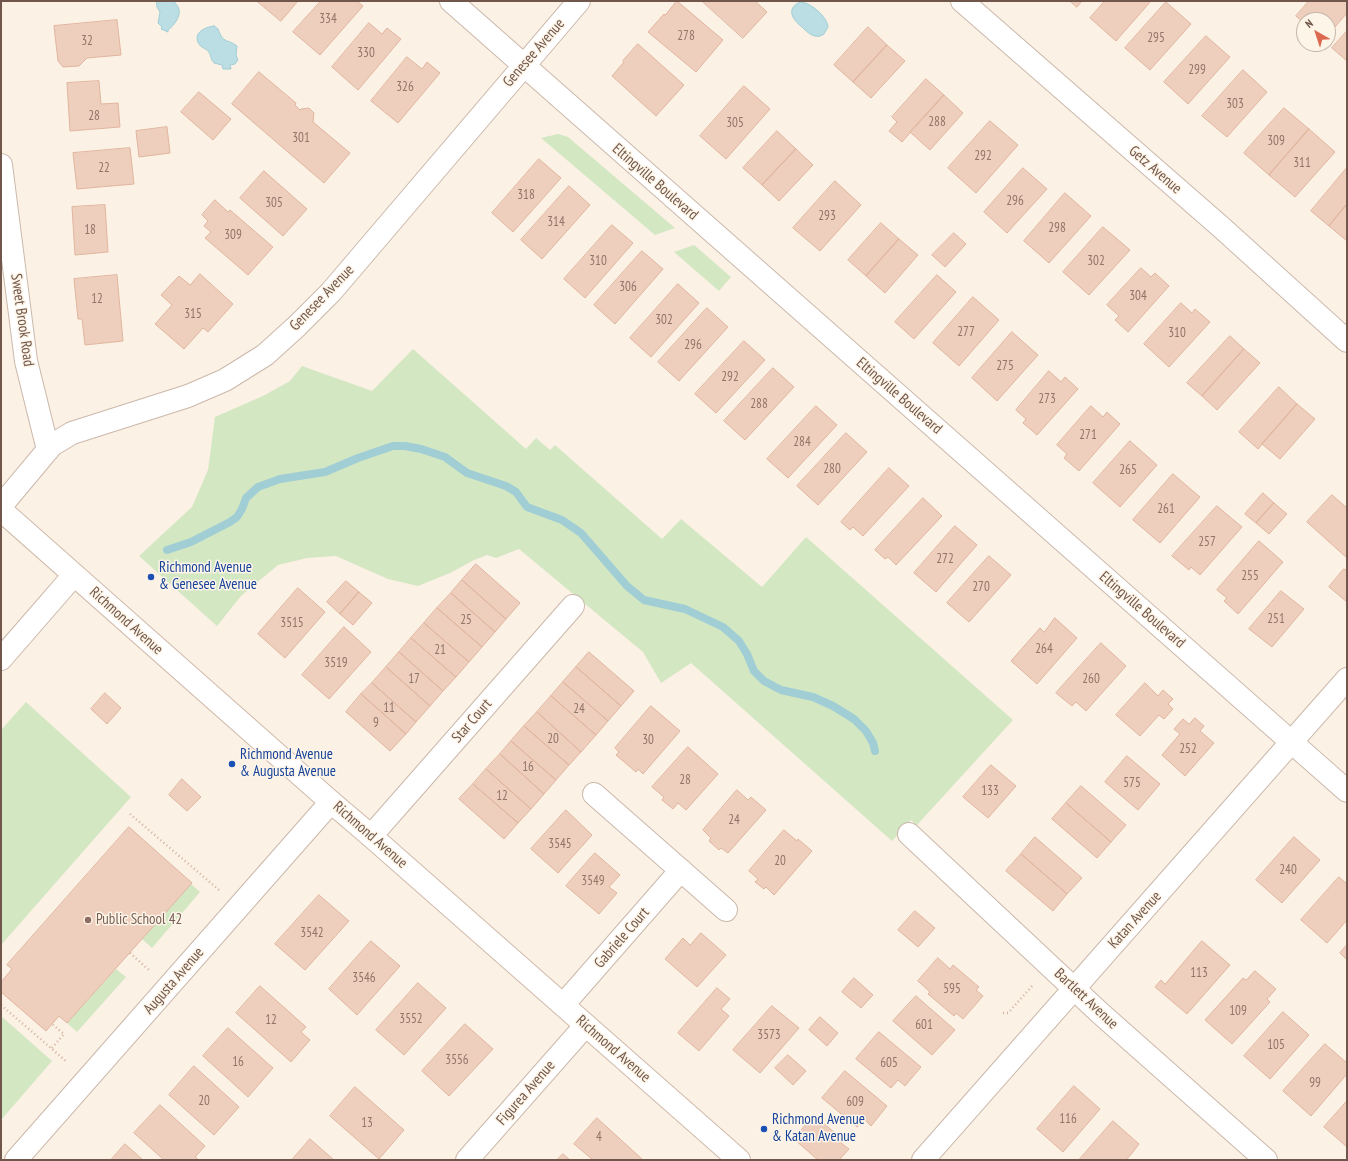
<!DOCTYPE html>
<html>
<head>
<meta charset="utf-8">
<style>
  body { margin:0 }
  #map { position:relative; width:1348px; height:1161px; overflow:hidden; background:#fbf1e4; font-family:"PT Sans Narrow",sans-serif }
  canvas { display:block }
  .frame { position:absolute; inset:0; border:2px solid #71574b; pointer-events:none }
  .north { position:absolute; left:1296px; top:12px; width:40px; height:40px; box-sizing:border-box; background:#fef5e9; border:1px solid #c6b6aa; border-radius:50%; rotate:321deg; font-size:11px; font-weight:700; line-height:16px; text-align:center; color:#71574b }
  .north::after { content:''; display:block; margin:auto; width:14px; height:18px; background:#dd6950; clip-path:polygon(50% 0,100% 100%,50% 72%,0 100%) }
</style>
</head>
<body>
<div id="map">
<canvas width="1348" height="1161"></canvas>
<div class="frame"></div>
<div class="north">N</div>
</div>
<script>
const ctx = document.querySelector('canvas').getContext('2d');
ctx.lineJoin = 'round';
function fill(path, color) {
  ctx.fillStyle = color;
  ctx.fill(path, 'evenodd');
}
function trace(path, color, width, dash) {
  ctx.strokeStyle = color;
  ctx.lineWidth = width;
  ctx.lineCap = dash ? 'butt' : 'round';
  ctx.setLineDash(dash || []);
  ctx.stroke(path);
}
function label(font, color, halo, rows, align = 'center') {
  ctx.font = font + ' "PT Sans Narrow",sans-serif';
  ctx.lineWidth = 3;
  ctx.setLineDash([]);
  ctx.textBaseline = 'middle';
  ctx.strokeStyle = halo;
  ctx.fillStyle = color;
  for (const [text, x, y, turn = 0] of rows) {
    ctx.save();
    ctx.translate(x, y);
    ctx.rotate((+turn || 0) * Math.PI / 180);
    ctx.textAlign = isNaN(turn) ? turn : align;
    if (halo) ctx.strokeText(text, 0, 0);
    ctx.fillText(text, 0, 0);
    ctx.restore();
  }
}
fill(new Path2D(`
  M 558,134 L 568,137 L 675,228 L 655,235 L 541,138 Z
  M 694,245 L 731,277 L 719,291 L 674,252 Z
  M 413,349 L 526,449 L 536,438 L 550,450 L 555,445 L 662,539 L 681,519 L 762,587 L 806,537 L 1013,720 L 917,825 L 911,820 L 892,841 L 691,663 L 661,683 L 643,652 L 519,549 L 496,558 L 487,555 L 474,560 L 450,573 L 418,586 L 388,579 L 336,556 L 307,558 L 278,565 L 241,596 L 217,626 L 139,556 L 192,507 L 208,470 L 215,417 L 265,395 L 290,381 L 302,366 L 372,391 Z
  M 26,702 L 131,797 L 1,945 L 1,730 Z
  M 191,884 L 200,892 L 152,948 L 142,939 Z
  M 116,969 L 126,977 L 77,1032 L 67,1023 Z
  M 1,1016 L 52,1061 L 1,1120 Z`), '#d3e7c3');
const water = new Path2D(`
  M 157,1 L 174,1 C 175,4 179,6 179,10 C 181,16 173,27 168,30 L 168,32 L 161,29 L 162,27 L 158,23 L 160,12 L 157,7 Z
  M 800,2 C 810,2 827,16 828,27 L 824,34 C 821,36 819,37 815,36 C 810,35 806,31 802,27 C 793,20 785,9 800,2 Z
  M 214,26 L 218,29 C 224,45 227,38 237,46 L 236,55 L 238,60 L 235,64 L 230,65 L 231,69 L 223,69 L 222,65 L 214,63 C 211,60 211,56 209,52 C 206,48 201,48 199,44 C 192,33 205,27 214,26 Z`);
fill(water, '#badee3');
trace(water, '#a0ced4', 1);
trace(new Path2D(`
  M 167,550 L 191,542 L 230,522 L 237,517 L 242,509 L 246,498 L 258,487 L 280,479 L 325,472 L 358,458 L 393,446 L 405,446 L 421,449 L 445,457 L 467,473 L 506,486 L 516,492 L 527,507 L 562,520 L 581,533 L 627,586 L 644,600 L 685,609 L 723,627 L 739,641 L 747,654 L 754,671 L 764,681 L 781,690 L 813,697 L 833,706 L 854,719 L 866,731 L 873,743 L 875,751`), '#a0ced4', 8);
const building = new Path2D(`
  M 257,1 L 298,1 L 281,21 Z
  M 321,1 L 357,1 L 363,6 L 320,55 L 293,32 Z
  M 677,1 L 723,40 L 696,72 L 648,32 L 664,14 L 665,15 Z
  M 702,1 L 755,1 L 767,12 L 743,38 Z
  M 1070,1 L 1082,1 L 1077,7 Z
  M 1105,1 L 1151,1 L 1116,41 L 1090,18 Z
  M 1309,1 L 1347,1 L 1347,13 L 1328,35 L 1328,20 L 1304,20 L 1304,23 L 1296,16 Z
  M 1166,2 L 1191,24 L 1150,70 L 1125,48 Z
  M 117,20 L 121,55 L 87,58 L 79,66 L 63,67 L 58,61 L 54,26 Z
  M 369,23 L 382,34 L 387,28 L 401,39 L 358,90 L 332,67 Z
  M 868,27 L 887,45 L 853,82 L 834,65 Z
  M 1347,31 L 1347,61 L 1332,48 Z
  M 1206,36 L 1230,57 L 1188,104 L 1164,82 Z
  M 638,44 L 684,85 L 656,116 L 612,76 L 624,62 L 623,61 Z
  M 887,45 L 905,61 L 871,98 L 853,82 Z
  M 407,57 L 422,69 L 427,62 L 440,73 L 398,123 L 371,101 Z
  M 1243,70 L 1267,92 L 1227,137 L 1202,116 Z
  M 259,72 L 296,103 L 295,105 L 300,110 L 301,109 L 309,108 L 314,113 L 313,122 L 350,153 L 324,183 L 232,104 Z
  M 926,79 L 944,95 L 902,142 L 889,131 L 897,122 L 892,117 Z
  M 99,81 L 101,104 L 118,103 L 120,127 L 70,131 L 67,83 Z
  M 744,86 L 770,109 L 726,159 L 700,136 Z
  M 199,92 L 231,119 L 213,140 L 181,112 Z
  M 944,95 L 963,113 L 930,150 L 910,132 Z
  M 1284,108 L 1309,129 L 1269,175 L 1244,153 Z
  M 990,121 L 1018,145 L 976,193 L 948,168 Z
  M 167,127 L 170,153 L 139,157 L 136,131 Z
  M 1309,129 L 1335,152 L 1295,197 L 1269,175 Z
  M 777,131 L 796,149 L 762,185 L 743,168 Z
  M 130,148 L 134,184 L 77,189 L 73,153 Z
  M 796,149 L 813,165 L 779,201 L 762,185 Z
  M 539,159 L 561,178 L 513,232 L 492,213 Z
  M 1023,168 L 1047,189 L 1007,233 L 984,212 Z
  M 1346,169 L 1347,170 L 1347,204 L 1329,226 L 1311,211 Z
  M 264,171 L 307,209 L 283,236 L 240,198 Z
  M 835,181 L 861,205 L 820,251 L 793,228 Z
  M 569,186 L 590,205 L 542,259 L 521,240 Z
  M 1065,193 L 1091,216 L 1049,263 L 1024,241 Z
  M 215,200 L 228,212 L 230,210 L 273,247 L 248,275 L 205,238 L 211,232 L 204,226 L 208,221 L 202,215 Z
  M 1347,204 L 1347,241 L 1329,226 Z
  M 105,205 L 108,252 L 75,255 L 72,207 Z
  M 881,223 L 899,239 L 866,276 L 848,260 Z
  M 612,225 L 633,243 L 585,298 L 564,279 Z
  M 1103,227 L 1130,250 L 1089,295 L 1063,272 Z
  M 954,233 L 966,244 L 945,267 L 932,255 Z
  M 899,239 L 918,255 L 885,293 L 866,276 Z
  M 642,251 L 663,269 L 615,324 L 594,305 Z
  M 1141,268 L 1151,277 L 1155,273 L 1169,286 L 1128,332 L 1115,320 L 1119,316 L 1107,305 Z
  M 200,274 L 233,304 L 208,332 L 203,328 L 184,349 L 155,324 L 172,305 L 161,295 L 179,276 L 190,285 Z
  M 117,275 L 123,341 L 85,345 L 82,319 L 78,319 L 74,279 Z
  M 937,275 L 956,292 L 914,339 L 895,322 Z
  M 678,284 L 699,303 L 651,357 L 630,338 Z
  M 973,297 L 999,320 L 959,366 L 933,343 Z
  M 1181,303 L 1192,313 L 1195,309 L 1210,322 L 1169,367 L 1144,344 Z
  M 707,308 L 728,327 L 679,381 L 658,362 Z
  M 1012,332 L 1038,355 L 997,401 L 972,378 Z
  M 1230,336 L 1244,349 L 1202,396 L 1187,383 Z
  M 744,341 L 765,360 L 716,413 L 695,394 Z
  M 1244,349 L 1260,363 L 1217,410 L 1202,396 Z
  M 773,368 L 794,387 L 745,440 L 724,421 Z
  M 1049,371 L 1061,382 L 1065,377 L 1078,389 L 1037,435 L 1023,423 L 1026,419 L 1016,410 Z
  M 1279,387 L 1297,404 L 1258,449 L 1239,432 Z
  M 1297,404 L 1315,419 L 1280,459 L 1262,444 Z
  M 816,406 L 837,425 L 788,478 L 767,459 Z
  M 1091,406 L 1103,417 L 1107,412 L 1120,424 L 1079,471 L 1064,458 L 1067,454 L 1057,445 Z
  M 846,433 L 867,452 L 818,505 L 797,486 Z
  M 1130,441 L 1157,465 L 1120,507 L 1093,483 Z
  M 889,468 L 909,486 L 863,536 L 853,527 L 850,530 L 841,522 Z
  M 1173,474 L 1200,497 L 1160,543 L 1133,520 Z
  M 1263,493 L 1274,503 L 1256,523 L 1245,514 Z
  M 1332,495 L 1347,508 L 1347,558 L 1307,522 Z
  M 923,498 L 942,516 L 896,565 L 888,557 L 885,559 L 875,550 Z
  M 1274,503 L 1287,514 L 1269,534 L 1256,523 Z
  M 1217,506 L 1242,527 L 1200,575 L 1191,567 L 1189,570 L 1172,556 Z
  M 955,526 L 977,545 L 936,592 L 914,573 Z
  M 1259,541 L 1283,562 L 1238,614 L 1224,601 L 1227,598 L 1217,590 Z
  M 989,556 L 1011,575 L 969,622 L 947,603 Z
  M 476,564 L 520,603 L 506,619 L 462,580 Z
  M 1344,569 L 1347,571 L 1347,602 L 1329,587 Z
  M 462,580 L 506,619 L 495,632 L 451,593 Z
  M 346,581 L 359,592 L 340,614 L 327,602 Z
  M 298,588 L 325,612 L 285,658 L 258,634 Z
  M 1281,591 L 1304,609 L 1272,647 L 1249,629 Z
  M 359,592 L 372,603 L 353,625 L 340,614 Z
  M 451,593 L 495,632 L 482,647 L 437,608 Z
  M 437,608 L 482,647 L 469,662 L 424,623 Z
  M 1055,618 L 1077,638 L 1037,684 L 1011,661 L 1040,628 L 1044,632 Z
  M 424,623 L 469,662 L 456,677 L 411,638 Z
  M 344,627 L 371,652 L 329,699 L 302,675 Z
  M 411,638 L 456,677 L 443,691 L 399,652 Z
  M 1101,643 L 1126,666 L 1086,711 L 1076,702 L 1072,706 L 1056,693 Z
  M 399,652 L 443,691 L 430,706 L 386,667 Z
  M 589,652 L 634,691 L 621,706 L 576,667 Z
  M 386,667 L 430,706 L 416,722 L 372,683 Z
  M 576,667 L 621,706 L 608,721 L 563,682 Z
  M 563,682 L 608,721 L 596,735 L 551,696 Z
  M 372,683 L 416,722 L 406,734 L 361,694 Z
  M 1145,683 L 1158,696 L 1163,690 L 1173,699 L 1168,704 L 1173,709 L 1164,719 L 1159,715 L 1140,736 L 1116,715 Z
  M 105,693 L 121,708 L 107,724 L 91,709 Z
  M 361,694 L 406,734 L 390,751 L 346,712 Z
  M 551,696 L 596,735 L 581,752 L 537,712 Z
  M 651,706 L 680,731 L 643,774 L 638,769 L 636,772 L 616,755 L 619,752 L 615,748 Z
  M 537,712 L 581,752 L 569,765 L 524,726 Z
  M 1195,718 L 1204,726 L 1200,731 L 1214,743 L 1185,776 L 1162,755 L 1180,734 L 1174,729 L 1183,719 L 1189,724 Z
  M 524,726 L 569,765 L 556,780 L 511,741 Z
  M 511,741 L 556,780 L 544,794 L 500,754 Z
  M 688,747 L 718,774 L 686,810 L 678,803 L 673,809 L 662,800 L 664,797 L 652,787 Z
  M 500,754 L 544,794 L 531,809 L 486,769 Z
  M 1127,756 L 1160,784 L 1138,810 L 1105,782 Z
  M 991,765 L 1016,786 L 988,818 L 963,797 Z
  M 486,769 L 531,809 L 518,823 L 473,784 Z
  M 182,779 L 201,797 L 187,811 L 169,795 Z
  M 473,784 L 518,823 L 504,839 L 459,799 Z
  M 1081,786 L 1126,825 L 1111,842 L 1066,803 Z
  M 737,790 L 748,800 L 751,797 L 766,810 L 728,853 L 721,848 L 719,850 L 709,841 L 711,838 L 703,830 Z
  M 1066,803 L 1111,842 L 1097,858 L 1052,819 Z
  M 566,810 L 592,835 L 558,873 L 531,849 Z
  M 129,827 L 192,883 L 67,1023 L 59,1016 L 46,1031 L 1,992 L 1,982 L 12,969 L 7,965 Z
  M 784,830 L 797,841 L 798,839 L 812,851 L 774,895 L 766,887 L 764,889 L 755,882 L 758,879 L 749,871 Z
  M 1035,837 L 1082,878 L 1067,894 L 1021,854 Z
  M 1294,837 L 1320,860 L 1282,903 L 1256,880 Z
  M 595,853 L 620,875 L 609,887 L 617,893 L 599,914 L 566,886 Z
  M 1021,854 L 1067,894 L 1053,911 L 1006,871 Z
  M 1339,877 L 1347,884 L 1347,920 L 1327,943 L 1301,920 Z
  M 319,895 L 349,921 L 305,970 L 275,944 Z
  M 915,911 L 935,928 L 918,947 L 898,930 Z
  M 701,933 L 726,955 L 697,987 L 665,959 L 683,938 L 690,945 Z
  M 371,941 L 400,966 L 357,1015 L 329,989 Z
  M 1202,941 L 1230,965 L 1187,1014 L 1155,987 L 1161,980 L 1165,984 Z
  M 1347,945 L 1347,960 L 1340,953 Z
  M 938,958 L 950,969 L 953,965 L 979,987 L 976,990 L 983,996 L 963,1019 L 956,1013 L 954,1016 L 928,994 L 930,992 L 918,981 Z
  M 1255,971 L 1276,989 L 1267,999 L 1270,1002 L 1232,1044 L 1205,1020 L 1243,978 L 1246,980 Z
  M 854,978 L 873,995 L 861,1008 L 842,992 Z
  M 418,983 L 446,1008 L 404,1055 L 376,1030 Z
  M 260,986 L 306,1027 L 301,1032 L 310,1040 L 291,1062 L 236,1013 Z
  M 717,988 L 730,999 L 721,1009 L 729,1016 L 699,1051 L 678,1033 Z
  M 916,996 L 955,1030 L 932,1055 L 893,1021 Z
  M 772,1006 L 799,1028 L 760,1073 L 733,1050 Z
  M 1283,1012 L 1309,1035 L 1270,1079 L 1244,1056 Z
  M 820,1017 L 838,1033 L 827,1046 L 809,1030 Z
  M 465,1024 L 493,1049 L 449,1096 L 422,1071 Z
  M 228,1028 L 273,1068 L 248,1097 L 203,1056 Z
  M 879,1032 L 921,1067 L 905,1086 L 898,1080 L 891,1088 L 856,1059 Z
  M 1325,1044 L 1347,1063 L 1347,1074 L 1311,1116 L 1283,1091 Z
  M 788,1055 L 806,1071 L 793,1085 L 775,1068 Z
  M 194,1066 L 239,1107 L 214,1135 L 169,1095 Z
  M 845,1071 L 887,1106 L 871,1126 L 864,1119 L 857,1127 L 822,1098 Z
  M 1074,1086 L 1100,1109 L 1063,1152 L 1037,1129 Z
  M 355,1087 L 404,1130 L 379,1159 L 330,1116 Z
  M 1347,1101 L 1347,1147 L 1324,1127 Z
  M 160,1105 L 205,1146 L 195,1157 L 199,1160 L 164,1160 L 134,1133 Z
  M 814,1115 L 843,1140 L 841,1143 L 849,1149 L 839,1160 L 818,1160 L 794,1139 Z
  M 597,1118 L 642,1159 L 641,1160 L 593,1160 L 574,1144 Z
  M 1113,1121 L 1139,1144 L 1133,1152 L 1126,1160 L 1079,1160 Z
  M 310,1139 L 334,1160 L 292,1160 Z
  M 125,1144 L 143,1160 L 111,1160 Z
  M 563,1154 L 570,1160 L 557,1160 Z`);
fill(building, '#eecebd');
trace(building, '#e0b59e', 1);
const minor = new Path2D(`
  M 451,1 L 1347,791
  M 962,1 L 1221,227 L 1347,341
  M 1,165 L 26,361 L 48,450
  M 1,506 L 52,445 L 72,433 L 188,396 L 225,380 L 265,355 L 297,326 L 331,292 L 579,1
  M 1,659 L 74,575
  M 594,794 L 726,910
  M 909,834 L 1100,1013 L 1266,1160
  M 371,836 L 573,606
  M 563,1005 L 681,870
  M 16,1160 L 331,802
  M 467,1160 L 585,1026
  M 923,1160 L 1347,679`);
const secondary = new Path2D(`
  M 1,510 L 331,802 L 371,836 L 739,1160`);
trace(minor, '#cbb8ab', 24);
trace(secondary, '#d0baab', 24);
trace(new Path2D(`
  M 130,814 L 219,890
  M 130,953 L 149,970
  M 1,1005 L 67,1062
  M 1003,1013 L 1008,1013 L 1033,985
  M 52,1048 L 64,1034 L 52,1024`), '#d3b2a0', 2.5, [1, 3]);
trace(minor, '#fff', 22);
trace(secondary, '#fff', 22);
for (const [x, y, r, color] of [
  [151,577,4,"#1a4fb4"],
  [232,764,4,"#1a4fb4"],
  [88,920,4,"#8d6e63"],
  [764,1129,4,"#1a4fb4"]
]) {
  const dot = new Path2D();
  dot.arc(x, y, r, 0, 2 * Math.PI);
  ctx.fillStyle = color;
  ctx.fill(dot);
  trace(dot, '#fef5e9', 1.5);
}
label('13px', '#907568', null, [
  ["334",328,19],
  ["278",686,36],
  ["295",1156,38],
  ["32",87,41],
  ["330",366,53],
  ["299",1197,70],
  ["326",405,87],
  ["303",1235,104],
  ["28",94,116],
  ["288",937,122],
  ["305",735,123],
  ["301",301,138],
  ["309",1276,141],
  ["292",983,156],
  ["311",1302,163],
  ["22",104,168],
  ["318",526,195],
  ["296",1015,201],
  ["305",274,203],
  ["293",827,216],
  ["314",556,222],
  ["298",1057,228],
  ["18",90,230],
  ["309",233,235],
  ["310",598,261],
  ["302",1096,261],
  ["306",628,287],
  ["304",1138,296],
  ["12",97,299],
  ["315",193,314],
  ["302",664,320],
  ["277",966,332],
  ["310",1177,333],
  ["296",693,345],
  ["275",1005,366],
  ["292",730,377],
  ["273",1047,399],
  ["288",759,404],
  ["271",1088,435],
  ["284",802,442],
  ["280",832,469],
  ["265",1128,470],
  ["261",1166,509],
  ["257",1207,542],
  ["272",945,559],
  ["255",1250,576],
  ["270",981,587],
  ["251",1276,619],
  ["25",466,620],
  ["3515",292,623],
  ["264",1044,649],
  ["21",440,650],
  ["3519",336,663],
  ["17",414,679],
  ["260",1091,679],
  ["11",389,708],
  ["24",579,709],
  ["9",376,723],
  ["20",553,739],
  ["30",648,740],
  ["252",1188,749],
  ["16",528,767],
  ["28",685,780],
  ["575",1132,783],
  ["133",990,791],
  ["12",502,796],
  ["24",734,820],
  ["3545",560,844],
  ["20",780,861],
  ["240",1288,870],
  ["3549",593,881],
  ["3542",312,933],
  ["113",1199,973],
  ["3546",364,978],
  ["595",952,989],
  ["109",1238,1011],
  ["3552",411,1019],
  ["12",271,1020],
  ["601",924,1025],
  ["3573",769,1035],
  ["105",1276,1045],
  ["3556",457,1060],
  ["16",238,1062],
  ["605",889,1063],
  ["99",1315,1083],
  ["20",204,1101],
  ["609",855,1102],
  ["116",1068,1119],
  ["13",367,1123],
  ["4",599,1137]
]);
label('15px', '#71574b', '#fef5e9', [
  ["Genesee Avenue",534,53,-49],
  ["Getz Avenue",1155,170,41],
  ["Eltingville Boulevard",655,182,41],
  ["Genesee Avenue",322,298,-46],
  ["Sweet Brook Road",22,320,82],
  ["Eltingville Boulevard",899,396,41],
  ["Eltingville Boulevard",1142,610,41],
  ["Richmond Avenue",126,621,42],
  ["Star Court",472,721,-49],
  ["Richmond Avenue",370,835,41],
  ["Katan Avenue",1135,920,-48],
  ["Gabriele Court",622,938,-49],
  ["Augusta Avenue",174,981,-49],
  ["Bartlett Avenue",1086,999,43],
  ["Richmond Avenue",613,1049,41],
  ["Figurea Avenue",526,1093,-49]
]);
label('15px', '#164399', '#fef5e9', [
  ["Richmond Avenue",159,568],
  ["& Genesee Avenue",159,585],
  ["Richmond Avenue",240,755],
  ["& Augusta Avenue",240,772],
  ["Richmond Avenue",772,1120],
  ["& Katan Avenue",772,1137]
], 'left');
label('15px', '#785e54', '#fef5e9', [
  ["Public School 42",96,920]
], 'left');
</script>
</body>
</html>
